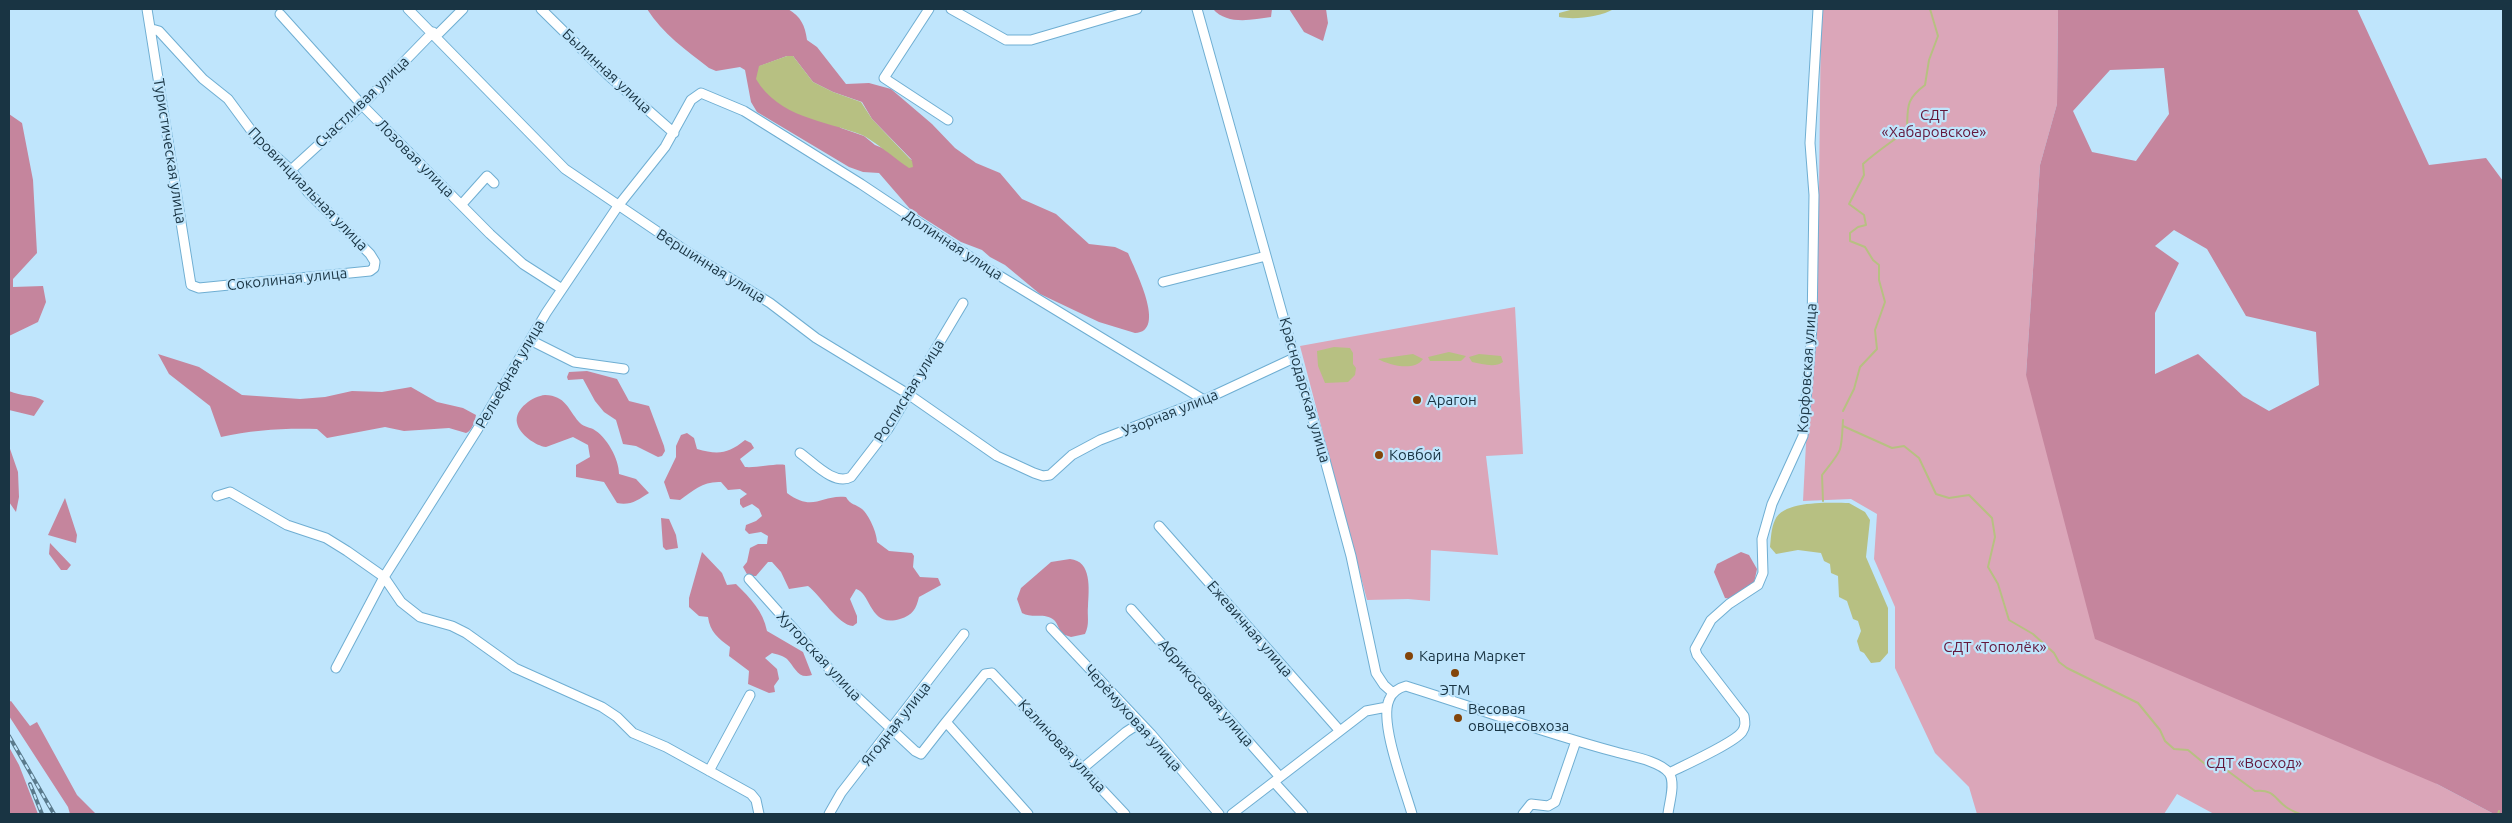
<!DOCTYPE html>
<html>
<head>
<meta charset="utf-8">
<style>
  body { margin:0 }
  #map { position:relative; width:2512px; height:823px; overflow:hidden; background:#bfe5fc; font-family:Ubuntu,sans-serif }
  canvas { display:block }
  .frame { position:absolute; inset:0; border:10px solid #193443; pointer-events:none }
</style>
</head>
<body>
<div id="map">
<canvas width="2512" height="823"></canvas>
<div class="frame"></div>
</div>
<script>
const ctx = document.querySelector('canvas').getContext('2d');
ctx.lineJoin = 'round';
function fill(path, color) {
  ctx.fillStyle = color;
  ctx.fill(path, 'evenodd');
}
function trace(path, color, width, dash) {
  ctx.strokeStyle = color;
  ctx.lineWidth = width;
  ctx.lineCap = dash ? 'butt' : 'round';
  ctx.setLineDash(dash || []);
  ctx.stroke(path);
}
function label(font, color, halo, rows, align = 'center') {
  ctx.font = font + ' Ubuntu,sans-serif';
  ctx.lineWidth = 4.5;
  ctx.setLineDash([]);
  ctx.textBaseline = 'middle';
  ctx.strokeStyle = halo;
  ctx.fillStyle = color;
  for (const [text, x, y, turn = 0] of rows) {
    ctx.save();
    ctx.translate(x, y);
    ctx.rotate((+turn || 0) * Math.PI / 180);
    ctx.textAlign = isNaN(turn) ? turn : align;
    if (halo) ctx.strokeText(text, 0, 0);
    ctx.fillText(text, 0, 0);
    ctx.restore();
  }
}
fill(new Path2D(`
  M 1821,9 L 2058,9 L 2057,104 L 2040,165 L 2026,375 L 2437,784 L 2494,814 L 2214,814 L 2177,794 L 2164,814 L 1977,814 L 1969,787 L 1935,753 L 1895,668 L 1895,607 L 1874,559 L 1877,514 L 1851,499 L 1803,501 L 1819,194 Z
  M 1515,307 L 1523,454 L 1486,456 L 1498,555 L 1431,550 L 1430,601 L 1408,599 L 1367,600 L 1300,346 Z`), '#dba6b9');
fill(new Path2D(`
  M 647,9 L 788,9 C 801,17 805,25 807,40 L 817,47 L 846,84 L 869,83 L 891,89 L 932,124 L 955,148 L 976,163 L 1000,173 L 1022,199 L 1056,214 L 1089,244 L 1115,247 L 1128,253 C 1134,268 1168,332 1135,333 L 1099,322 L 1040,294 L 1005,265 L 990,257 L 982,250 L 961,242 L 911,210 L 879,173 L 863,172 L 849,167 L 757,112 L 751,102 L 745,70 L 740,67 L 716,71 L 709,68 C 686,50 663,34 647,9 ZM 787,56 L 793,56 L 813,82 L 833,92 L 862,102 L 872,119 L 912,160 L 875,145 L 864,136 L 841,128 L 760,66 Z
  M 1213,9 L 1272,9 L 1271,17 C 1251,20 1227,25 1213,9 Z
  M 1289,9 L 1326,9 L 1328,23 L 1323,41 L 1304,32 Z
  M 2058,9 L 2357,9 L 2429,165 L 2486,158 L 2503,181 L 2503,814 L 2494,814 L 2437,784 L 2095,639 L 2026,375 L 2040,165 L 2057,104 ZM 2164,68 L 2169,114 L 2136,161 L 2092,152 L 2073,111 L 2110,70 ZM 2174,230 L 2207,249 L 2246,316 L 2316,332 L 2319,385 L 2269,411 L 2243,396 L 2198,354 L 2155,374 L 2155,313 L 2179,263 L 2155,246 Z
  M 9,114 L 22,123 L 33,180 L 37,253 L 13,279 L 13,287 L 43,286 L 46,302 L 38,322 L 9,336 Z
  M 158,354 L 199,367 L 242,395 L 300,399 L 325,397 L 352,391 L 382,392 L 411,387 L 437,402 L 463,408 L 476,415 C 475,421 472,431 466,433 L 449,428 L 404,431 L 385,427 L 327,438 L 317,429 C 284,428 252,430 221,437 L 210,406 L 169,374 Z
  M 587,371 L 617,379 L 629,401 L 649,406 L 664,446 L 665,451 L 662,456 L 658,457 L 636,446 L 623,444 L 616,420 L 604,412 L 595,401 L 583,379 L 568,380 L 567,377 L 569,372 Z
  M 9,391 C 22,397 33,394 44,401 L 34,416 L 9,410 Z
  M 545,395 C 566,396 567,408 579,422 C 582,426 588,427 593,429 C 607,437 619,459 619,474 L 636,479 L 649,493 C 638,500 630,506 617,503 L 604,482 L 576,477 L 576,465 L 590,457 L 588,445 L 573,437 L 546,447 C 536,446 519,434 517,423 C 514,409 533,396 545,395 Z
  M 687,433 L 694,438 L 697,449 C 718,455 728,454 745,440 L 751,443 L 754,448 L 740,459 L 745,467 C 758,468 777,463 785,465 L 787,493 C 814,513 821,494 846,497 C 850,505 856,504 862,509 C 869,515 877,533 877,542 L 889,551 L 912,553 L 914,556 L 913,567 L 920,577 L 938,578 L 941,585 L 919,597 C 916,609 913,615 900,619 C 869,628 872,594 856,589 L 850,599 L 857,616 L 857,623 L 853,626 C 838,625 821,596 808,586 L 789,589 L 781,572 L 772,562 L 768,562 L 756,576 L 748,576 L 743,567 L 747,562 L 750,548 L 758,544 L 767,544 L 768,536 L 761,532 L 749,534 L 745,530 L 746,525 L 756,521 L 762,516 L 759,509 L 752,504 L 743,508 L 740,504 L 740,499 L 747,494 L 740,489 L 728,490 L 721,482 C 703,481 694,490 680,500 L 670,499 L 664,482 L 676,457 L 676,446 L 681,435 Z
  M 9,446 L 18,472 L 19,497 L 16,512 L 9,502 Z
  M 65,498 L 77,535 L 76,543 L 48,535 Z
  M 661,518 L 669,519 L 676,535 L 678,548 L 666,550 L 663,547 Z
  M 50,543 L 71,565 L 67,570 L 61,570 L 49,554 Z
  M 702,552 L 722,573 L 727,585 L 736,584 C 751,599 763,611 767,631 L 803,652 L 812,675 C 798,680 795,667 787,659 C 784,656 776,654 772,653 L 765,658 L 777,669 L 779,679 L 774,686 L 775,692 L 769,693 L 748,684 L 749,671 L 729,656 L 730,647 C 718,638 710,632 708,617 L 699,616 L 689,607 L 689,598 Z
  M 1741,552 L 1749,555 L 1757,569 L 1754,583 L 1730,599 L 1725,598 L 1714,572 L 1717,564 Z
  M 1070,559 C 1092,561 1089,589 1088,606 C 1087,616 1090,624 1085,634 L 1071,637 L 1062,634 C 1059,630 1058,624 1054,620 C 1045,612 1032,619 1022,613 L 1017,599 L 1021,588 L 1051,562 Z
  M 11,701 L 30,726 L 37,722 L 77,795 L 96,814 L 70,814 L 68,807 L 9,716 L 9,702 Z
  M 9,747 L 19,765 L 38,814 L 9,814 Z`), '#c5859d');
fill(new Path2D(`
  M 1574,9 L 1614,9 C 1600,17 1575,20 1559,17 L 1559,13 Z
  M 787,56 L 793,56 L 813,82 L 833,92 L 861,102 L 872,119 L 912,161 L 913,167 L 909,168 C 897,160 873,140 862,135 C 824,120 779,118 756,79 L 759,66 Z
  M 1334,347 L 1350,348 L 1353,353 L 1353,364 L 1356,368 L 1355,375 L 1348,382 L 1325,383 L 1318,366 L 1317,351 Z
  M 1449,352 L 1466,356 L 1461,361 L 1430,361 L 1428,357 Z
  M 1413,354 L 1423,359 C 1414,372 1389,365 1378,359 Z
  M 1479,354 L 1501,356 L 1503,362 C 1495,368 1482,364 1472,362 L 1469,357 Z
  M 1849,503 L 1865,512 L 1870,520 L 1866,557 L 1888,608 L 1888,653 L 1880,662 L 1871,663 L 1864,653 L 1860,651 L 1857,641 L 1861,631 L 1858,621 L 1853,619 L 1847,601 L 1839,597 L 1838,576 L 1831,573 L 1830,564 L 1824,561 L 1821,553 L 1798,550 L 1776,554 L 1770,547 C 1771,539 1771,528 1775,520 C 1784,500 1830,503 1849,503 Z`), '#b7c082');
trace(new Path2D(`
  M 1843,411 L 1854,389 L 1860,367 L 1877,349 L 1875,330 L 1885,302 L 1879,280 L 1879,265 L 1873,260 L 1865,247 L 1850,241 L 1850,233 L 1858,227 L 1866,225 L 1864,215 L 1849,204 L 1864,175 L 1863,164 C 1877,151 1892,142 1907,130 C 1908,107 1905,100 1925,85 L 1929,60 L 1938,36 L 1930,9
  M 1843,426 L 1892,448 L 1904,446 L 1919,458 L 1936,494 L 1949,498 L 1969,495 L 1992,518 L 1995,537 L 1988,567 L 1998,584 L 2009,620 L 2033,634 L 2054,653 L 2059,662 L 2067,668 L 2138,703 L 2160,730 L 2165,741 L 2174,749 L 2188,750 L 2205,764 L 2221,766 L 2255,791 C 2274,789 2274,798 2286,807 C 2290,810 2295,812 2300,814
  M 1823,501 L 1822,475 C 1843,448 1841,454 1843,420
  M 2498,814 L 2499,811`), '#b7c082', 2);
const minor = new Path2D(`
  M 147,9 L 191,285 L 199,288 L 370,271 L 374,268 L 375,262 L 370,254 L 307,191 L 291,170 L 259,141 L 228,99 L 203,79 L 159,31 L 152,29
  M 408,9 L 565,169 L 689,253 L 770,303 L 816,338 L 908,394 L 997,456 L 1034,473 L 1043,476 L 1050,475 L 1072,455 L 1100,440 L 1204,400 L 1294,358
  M 541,9 L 608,75 L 674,133
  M 929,9 L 884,78 L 948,120
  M 951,9 L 1006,40 L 1031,40 L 1137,9
  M 1197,9 L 1291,345 L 1325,460 L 1351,556 L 1376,673 L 1384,685 L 1393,693
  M 280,14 L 362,105 L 490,234 L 523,264 L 562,289
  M 436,36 L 463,9
  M 291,170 L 362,105 L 433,32
  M 462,204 L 487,176 L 494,183
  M 1163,282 L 1266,256
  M 530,340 L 574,362 L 624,369
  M 800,453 C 813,462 834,486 851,477 L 888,429 L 963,303
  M 217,496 L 230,492 L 287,525 L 326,538 L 347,551 L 384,577 L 401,602 L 420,617 L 452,626 L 466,633 L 515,668 L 602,707 L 617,717 L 633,733 L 666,747 L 751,794 L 756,800 L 759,814
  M 1159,526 L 1340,731
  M 749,579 L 841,682 L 915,751 L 921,754 L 946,722 L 1028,814
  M 1131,609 L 1280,777
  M 1051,628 L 1151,734 L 1219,814
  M 336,668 L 384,577 L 484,419 L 546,313 L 618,206 L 665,147 L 691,100 L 701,93 L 744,111 L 861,184 L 990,270 L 1204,400
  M 946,722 L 985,674 L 992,673 L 1125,814
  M 1083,768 L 1126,732 L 1140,723
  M 709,771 L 750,695
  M 1669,773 C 1683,766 1734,743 1742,732 C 1746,726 1745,722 1744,716 L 1697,655 L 1695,649 L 1711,620 L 1729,604 L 1758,585 L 1763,573 L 1762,539 L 1772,504 L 1803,436 L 1812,328 L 1814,195 L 1810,143 L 1818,9
  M 1274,782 L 1303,814
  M 829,814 L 841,793 L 964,634
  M 1232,814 L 1366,711 L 1387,707
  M 1412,814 C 1405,789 1379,723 1389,700 C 1392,692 1398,688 1406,686 C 1476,708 1545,733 1616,752 C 1630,756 1660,761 1669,773 C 1676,783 1669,803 1668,814
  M 1523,814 L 1531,804 L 1548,806 L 1555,802 L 1576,741`);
trace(minor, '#6faed2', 11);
trace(minor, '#fff', 9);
const rail = new Path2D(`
  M 9,736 L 54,814
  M 30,784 L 42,814`);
trace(rail, '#5a7a8c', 4);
trace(rail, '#bfe5fc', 2, [5.5]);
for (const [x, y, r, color] of [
  [1417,400,5,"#834409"],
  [1379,455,5,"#834409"],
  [1409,656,5,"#834409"],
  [1455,673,5,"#834409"],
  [1458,718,5,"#834409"]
]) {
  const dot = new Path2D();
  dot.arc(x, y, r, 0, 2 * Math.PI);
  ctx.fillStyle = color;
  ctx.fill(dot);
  trace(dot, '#bfe5fc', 2);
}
label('15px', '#193443', '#bfe5fc', [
  ["Былинная улица",607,71,43],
  ["Счастливая улица",362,102,-44],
  ["Туристическая улица",170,151,81],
  ["Лозовая улица",415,158,45],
  ["Провинциальная улица",308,189,46],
  ["Долинная улица",953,245,33],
  ["Вершинная улица",711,266,32],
  ["Соколиная улица",287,279,-6],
  ["Корфовская улица",1807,368,-86],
  ["Рельефная улица",510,374,-60],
  ["Краснодарская улица",1305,390,74],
  ["Росписная улица",909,391,-58],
  ["Узорная улица",1170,413,-22],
  ["Ежевичная улица",1250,629,49],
  ["Хуторская улица",819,656,47],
  ["Абрикосовая улица",1206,693,49],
  ["Черёмуховая улица",1133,718,48],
  ["Ягодная улица",896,724,-52],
  ["Калиновая улица",1062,746,47]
]);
label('15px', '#63173b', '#bfe5fc', [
  ["СДТ",1934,115],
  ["«Хабаровское»",1934,132],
  ["СДТ «Тополёк»",1995,647],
  ["СДТ «Восход»",2254,763]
]);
label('15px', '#193443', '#bfe5fc', [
  ["Арагон",1427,400],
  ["Ковбой",1389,455],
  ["Карина Маркет",1419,656],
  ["ЭТМ",1455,690,"center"],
  ["Весовая",1468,709],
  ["овощесовхоза",1468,726]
], 'left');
</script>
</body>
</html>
